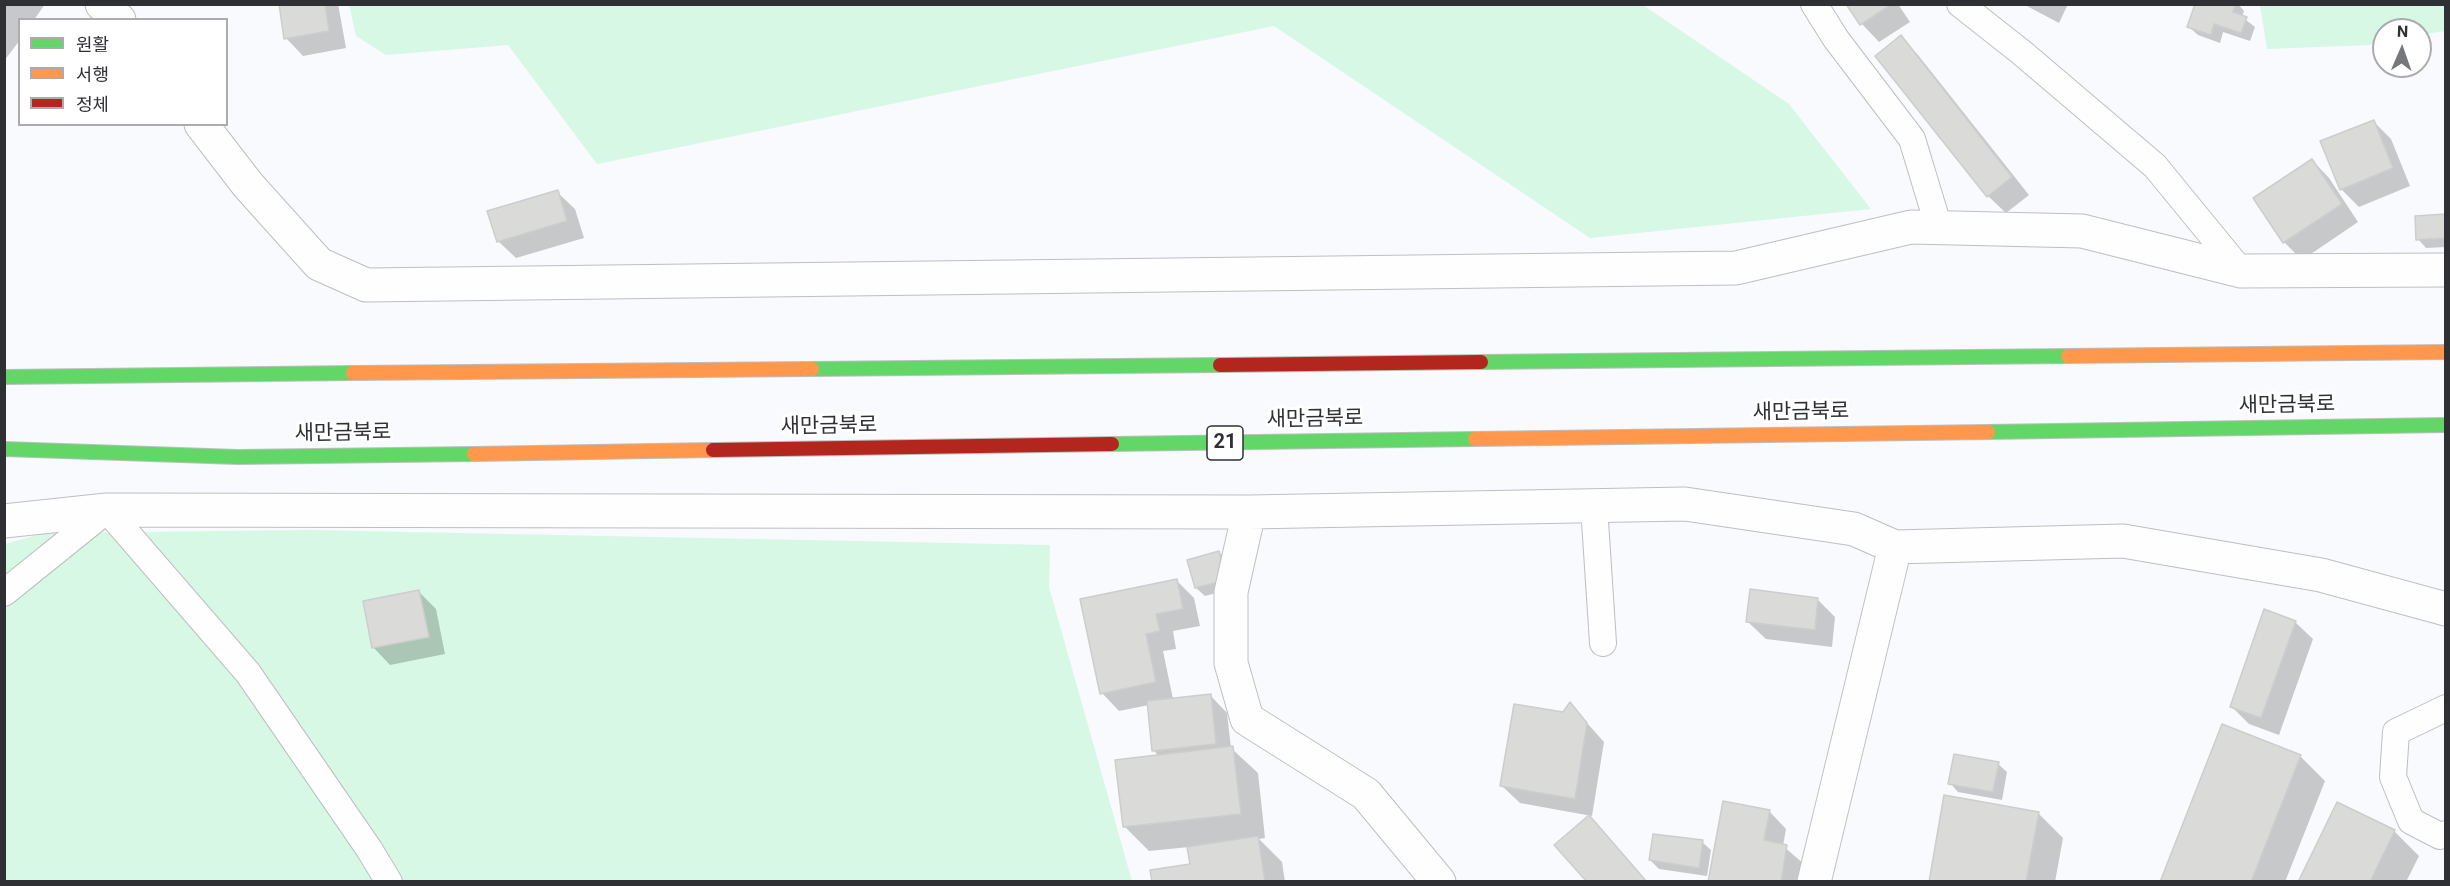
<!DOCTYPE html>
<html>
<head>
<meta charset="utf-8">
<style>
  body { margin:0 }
  #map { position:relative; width:2450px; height:886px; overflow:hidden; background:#f8fafd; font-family:Roboto,"Noto Sans KR",sans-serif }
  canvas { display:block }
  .frame { position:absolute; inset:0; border:6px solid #2f3034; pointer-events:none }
  .legend { position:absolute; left:18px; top:18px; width:210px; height:108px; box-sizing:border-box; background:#fff; border:2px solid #acacae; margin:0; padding:8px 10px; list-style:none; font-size:18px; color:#2f3034 }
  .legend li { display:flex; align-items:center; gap:12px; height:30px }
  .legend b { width:30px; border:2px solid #acacae }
  .north { position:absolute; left:2372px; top:18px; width:60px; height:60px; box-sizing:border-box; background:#fff; border:2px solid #acacae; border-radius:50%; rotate:2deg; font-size:16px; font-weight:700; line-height:24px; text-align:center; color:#2f3034 }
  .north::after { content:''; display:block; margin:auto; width:21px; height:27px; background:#75777a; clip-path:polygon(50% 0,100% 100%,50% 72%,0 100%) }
</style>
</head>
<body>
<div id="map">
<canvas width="2450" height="886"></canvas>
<div class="frame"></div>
<ul class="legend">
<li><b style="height:8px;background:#63d668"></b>원활</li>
<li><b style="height:8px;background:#ff974d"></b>서행</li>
<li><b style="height:8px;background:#b3261e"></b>정체</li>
</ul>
<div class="north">N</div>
</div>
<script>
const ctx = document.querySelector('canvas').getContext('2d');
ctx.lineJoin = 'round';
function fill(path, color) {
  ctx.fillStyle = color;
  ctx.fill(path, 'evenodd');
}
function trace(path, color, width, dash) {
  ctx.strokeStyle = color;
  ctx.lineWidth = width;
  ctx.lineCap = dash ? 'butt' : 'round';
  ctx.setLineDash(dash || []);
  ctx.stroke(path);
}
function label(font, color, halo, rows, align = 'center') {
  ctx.font = font + ' Roboto,"Noto Sans KR",sans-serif';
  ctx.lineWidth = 6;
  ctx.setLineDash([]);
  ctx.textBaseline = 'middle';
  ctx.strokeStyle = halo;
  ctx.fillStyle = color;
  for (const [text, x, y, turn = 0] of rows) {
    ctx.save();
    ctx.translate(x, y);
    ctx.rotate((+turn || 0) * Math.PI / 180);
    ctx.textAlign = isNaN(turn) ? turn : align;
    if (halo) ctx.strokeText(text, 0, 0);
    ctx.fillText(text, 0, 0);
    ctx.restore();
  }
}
fill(new Path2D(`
  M 349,5 L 1643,5 L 1789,104 L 1871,209 L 1590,238 L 1274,26 L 597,164 L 508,45 L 386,55 L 356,36 Z
  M 2260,5 L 2445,5 L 2445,31 L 2420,35 L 2420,30 L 2384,30 L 2384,42 L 2370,45 L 2267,49 Z
  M 311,530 L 1050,545 L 1049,587 L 1132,881 L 5,882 L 5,544 L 44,533 Z`), '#d7f8e4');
fill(new Path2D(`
  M 4,4 L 45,4 L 34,20 L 20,20 L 20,40 L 4,61 Z
  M 280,4 L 338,4 L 346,48 L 303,56 L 286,38 Z
  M 1848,4 L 1898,4 L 1910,22 L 1879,42 L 1862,24 Z
  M 2023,4 L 2068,4 L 2059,23 Z
  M 2196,4 L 2238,4 L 2244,11 L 2242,17 L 2255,27 L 2250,41 L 2223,32 L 2220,43 L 2198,35 L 2189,27 Z
  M 1901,37 L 1918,55 L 2029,195 L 2006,213 L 1988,196 Z
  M 2374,122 L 2391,139 L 2410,186 L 2359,207 L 2341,189 Z
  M 2312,160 L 2329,178 L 2358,222 L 2302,260 L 2284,242 Z
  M 557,192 L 575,209 L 584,238 L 516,258 L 498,241 Z
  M 2446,216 L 2446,247 L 2426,248 L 2418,239 Z
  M 1219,552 L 1228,561 L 1235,588 L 1205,596 L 1196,588 Z
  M 1176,580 L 1194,598 L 1200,626 L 1173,631 L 1176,649 L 1163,651 L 1173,699 L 1210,695 L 1227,713 L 1231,748 L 1258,773 L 1265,838 L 1259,839 L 1282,862 L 1285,882 L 1154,882 L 1192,865 L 1189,847 L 1149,851 L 1124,826 L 1160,757 L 1154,751 L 1149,705 L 1119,711 L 1102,693 Z
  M 419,592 L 436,609 L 445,654 L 390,665 L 373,647 Z
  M 1817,599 L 1835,617 L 1832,647 L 1766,639 L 1748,622 Z
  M 2295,622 L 2313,639 L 2279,735 L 2249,724 L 2231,706 Z
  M 1570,704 L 1604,742 L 1592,816 L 1520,803 L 1502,786 Z
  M 2300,756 L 2325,781 L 2285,882 L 2161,882 Z
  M 1998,764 L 2007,772 L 2002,800 L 1958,792 L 1950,783 Z
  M 1769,811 L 1786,829 L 1783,846 L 1804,864 L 1801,882 L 1709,882 Z
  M 2038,813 L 2063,838 L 2055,882 L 1930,882 Z
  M 2394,831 L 2419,856 L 2406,882 L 2299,882 Z
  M 1702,842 L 1711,850 L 1707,876 L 1659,869 L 1650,860 Z`), '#0003');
const building = new Path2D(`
  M 279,4 L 325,4 L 329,31 L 284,39 Z
  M 1846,4 L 1892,4 L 1860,25 Z
  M 2195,4 L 2235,4 L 2233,12 L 2247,17 L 2241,33 L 2214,24 L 2211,35 L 2187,27 Z
  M 1901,35 L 2012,177 L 1987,197 L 1875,56 Z
  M 2374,120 L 2393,168 L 2340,190 L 2320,141 Z
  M 2312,159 L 2342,204 L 2283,243 L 2253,198 Z
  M 558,190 L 567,221 L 497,242 L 487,211 Z
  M 2446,214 L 2446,238 L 2416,240 L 2415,216 Z
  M 1219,551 L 1227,580 L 1195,588 L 1187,560 Z
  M 1177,579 L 1183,609 L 1156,614 L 1160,631 L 1146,634 L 1156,682 L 1100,694 L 1080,599 Z
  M 1750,589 L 1818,598 L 1815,630 L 1746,622 Z
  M 419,590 L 429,637 L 372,648 L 363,601 Z
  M 2264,609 L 2296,621 L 2261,718 L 2230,707 Z
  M 1211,694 L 1216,744 L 1152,751 L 1147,701 Z
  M 1570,702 L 1587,723 L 1575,799 L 1500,786 L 1514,704 L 1563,712 Z
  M 2222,724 L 2301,755 L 2251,882 L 2160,882 Z
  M 1233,746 L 1241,814 L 1123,827 L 1115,760 Z
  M 1954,754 L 1999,762 L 1993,792 L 1948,784 Z
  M 1944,795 L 2039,812 L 2026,882 L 1929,882 Z
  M 1723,801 L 1770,810 L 1764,840 L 1787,845 L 1781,882 L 1708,882 Z
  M 2337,802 L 2395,830 L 2370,882 L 2298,882 Z
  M 1589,815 L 1647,882 L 1587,882 L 1554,845 Z
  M 1653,834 L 1703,840 L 1699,868 L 1649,860 Z
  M 1258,836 L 1265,882 L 1152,882 L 1150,870 L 1190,864 L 1187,847 Z`);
fill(building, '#dadad9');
trace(building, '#cdcdcd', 1.5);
const lane = new Path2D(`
  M 1814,4 L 1836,39 L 1912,139 L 1939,228
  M 1960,4 L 2021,52 L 2155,166 L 2241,271
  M 1594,506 L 1603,643
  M 4,593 L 107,510 L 248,673 L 369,849 L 389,882
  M 2446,708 L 2396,732 L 2393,777 L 2411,821 L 2440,836 L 2446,834`);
const street = new Path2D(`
  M 102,4 L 119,20
  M 201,124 L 248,185 L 319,264 L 366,285 L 1736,268 L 1911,227 L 2082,231 L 2241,271 L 2446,270
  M 1249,512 L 1231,592 L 1231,663 L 1247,719 L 1366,794 L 1439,882
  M 4,521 L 107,510 L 1249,512 L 1685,504 L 1854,529 L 1895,547 L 2123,541 L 2321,575 L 2446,609
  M 1814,882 L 1895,547`);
const fast = new Path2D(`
  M 1481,362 L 2068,356
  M 812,369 L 1220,365
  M 4,377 L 353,373
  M 1988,432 L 2446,425
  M 1112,444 L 1475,439
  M 4,449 L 238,457 L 474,454`);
const slow = new Path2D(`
  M 2068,356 L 2446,352
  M 353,373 L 812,369
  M 1475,439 L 1988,432
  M 474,454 L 713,450`);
const jam = new Path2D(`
  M 1220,365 L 1481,362
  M 713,450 L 1112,444`);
trace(lane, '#bdbfc1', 28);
trace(street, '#bdbfc1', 35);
trace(fast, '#bdbfc1', 16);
trace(slow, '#bdbfc1', 16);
trace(jam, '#bdbfc1', 16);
trace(lane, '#fefeff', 26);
trace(street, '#fefeff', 33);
trace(fast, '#63d668', 14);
trace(slow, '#ff974d', 14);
trace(jam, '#b3261e', 14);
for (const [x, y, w] of [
  [1225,443,36]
]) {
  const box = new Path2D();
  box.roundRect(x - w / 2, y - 17, w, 34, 4.5);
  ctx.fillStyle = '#fff';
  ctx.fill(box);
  trace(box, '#2f3034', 1.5);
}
label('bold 20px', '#2f3034', null, [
  ["21",1225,443]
]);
label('21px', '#2f3034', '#fff', [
  ["새만금북로",2287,406,-1],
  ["새만금북로",1801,413,-1],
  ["새만금북로",1315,420,-1],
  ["새만금북로",829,427,-1],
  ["새만금북로",343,434,-1]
]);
</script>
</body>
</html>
